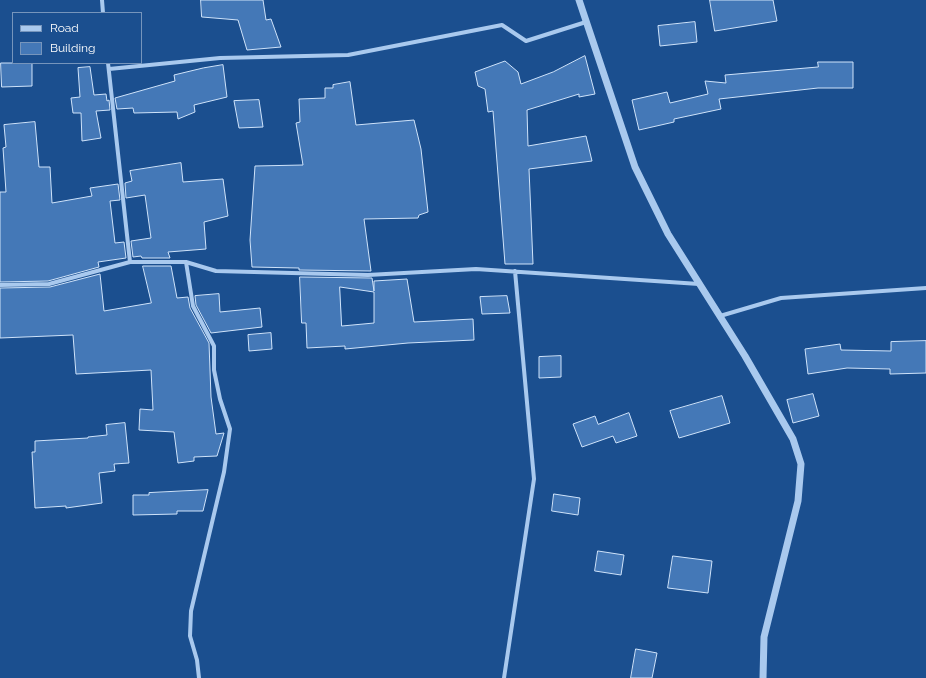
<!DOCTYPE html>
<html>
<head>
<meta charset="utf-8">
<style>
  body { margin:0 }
  #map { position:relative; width:926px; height:678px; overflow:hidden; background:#1b4f8f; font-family:Raleway,sans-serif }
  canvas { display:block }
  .legend { position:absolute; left:12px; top:12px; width:130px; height:52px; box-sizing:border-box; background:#1b4f8f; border:1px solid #7695bc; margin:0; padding:5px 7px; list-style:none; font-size:12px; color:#fff }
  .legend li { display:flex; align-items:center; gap:8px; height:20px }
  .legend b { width:20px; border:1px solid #7695bc }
</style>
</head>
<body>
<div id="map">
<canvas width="926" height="678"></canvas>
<ul class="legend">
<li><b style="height:5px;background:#a9c9ee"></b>Road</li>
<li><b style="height:11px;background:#4478b7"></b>Building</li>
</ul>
</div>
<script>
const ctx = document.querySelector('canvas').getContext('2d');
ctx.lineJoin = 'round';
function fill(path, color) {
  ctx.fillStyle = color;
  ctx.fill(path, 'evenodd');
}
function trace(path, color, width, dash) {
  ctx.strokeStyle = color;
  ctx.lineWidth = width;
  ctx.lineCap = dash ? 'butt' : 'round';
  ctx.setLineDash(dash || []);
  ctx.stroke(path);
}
const building = new Path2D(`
  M 201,0 L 263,0 L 266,20 L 271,19 L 281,47 L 247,50 L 238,20 L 202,17 Z
  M 710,0 L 773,0 L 777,21 L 715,31 Z
  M 695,22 L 697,42 L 660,46 L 658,26 Z
  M 585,56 L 595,94 L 579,97 L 579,94 L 527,110 L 528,146 L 586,136 L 592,161 L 529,169 L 533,264 L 505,264 L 493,111 L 488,112 L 485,89 L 478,86 L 475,72 L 505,61 L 518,72 L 521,84 L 553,72 Z
  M 818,62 L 853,62 L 853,88 L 818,88 L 719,99 L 721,109 L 674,119 L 674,122 L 639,130 L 632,100 L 667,92 L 670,103 L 708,94 L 705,81 L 726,83 L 725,75 L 818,67 Z
  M 1,63 L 32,63 L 32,86 L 2,87 Z
  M 223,65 L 227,97 L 194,105 L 195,112 L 178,119 L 177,112 L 134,113 L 133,108 L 117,109 L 115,98 L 175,81 L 174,75 L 203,68 Z
  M 90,67 L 94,95 L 106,94 L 107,101 L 109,100 L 110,110 L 96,111 L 101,138 L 82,141 L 81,113 L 73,113 L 71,98 L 80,97 L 78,68 Z
  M 350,82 L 356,125 L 414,120 L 421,149 L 428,212 L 419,215 L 418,218 L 364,219 L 371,271 L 299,270 L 299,268 L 252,267 L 250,240 L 255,166 L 303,165 L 296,123 L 300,122 L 299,99 L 325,98 L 325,88 L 333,88 L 333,85 Z
  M 259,100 L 263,127 L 239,128 L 234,101 Z
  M 35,122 L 39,167 L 50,167 L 52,203 L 92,196 L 90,188 L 118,184 L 120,200 L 110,201 L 115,243 L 124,242 L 126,258 L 98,262 L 99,267 L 48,281 L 0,282 L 0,192 L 6,192 L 3,148 L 6,147 L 4,125 Z
  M 181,163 L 183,182 L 223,179 L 228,216 L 204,222 L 206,249 L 168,252 L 170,258 L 142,258 L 141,256 L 133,257 L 131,241 L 151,238 L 145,195 L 126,198 L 125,183 L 132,181 L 130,171 Z
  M 143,266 L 171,266 L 177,298 L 188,297 L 190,308 L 209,343 L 211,397 L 216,434 L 224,433 L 217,456 L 194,457 L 194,461 L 178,463 L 174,432 L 139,430 L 140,409 L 153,410 L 151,370 L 76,374 L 73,335 L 0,338 L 0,288 L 50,287 L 100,274 L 104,311 L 151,303 Z
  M 300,277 L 372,278 L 374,291 L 374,281 L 407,279 L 414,322 L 473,319 L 474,340 L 408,343 L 345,349 L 345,346 L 307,348 L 306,323 L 302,323 ZM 340,287 L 374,292 L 374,323 L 342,326 Z
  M 219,294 L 220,312 L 260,308 L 262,327 L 211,333 L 196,305 L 195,296 Z
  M 507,296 L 510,313 L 482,314 L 480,297 Z
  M 271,333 L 272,349 L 249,351 L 248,335 Z
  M 926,341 L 926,373 L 890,374 L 890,369 L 847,368 L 808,374 L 805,349 L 840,344 L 841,350 L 891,351 L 891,342 Z
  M 561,356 L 561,377 L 539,378 L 539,357 Z
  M 813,394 L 819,416 L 793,423 L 787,400 Z
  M 722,396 L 730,423 L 679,438 L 670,411 Z
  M 629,413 L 637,436 L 616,443 L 613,436 L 582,447 L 573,424 L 595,416 L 598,424 Z
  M 125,423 L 129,463 L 114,464 L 115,471 L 99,473 L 102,503 L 66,508 L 66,506 L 35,508 L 32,452 L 35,452 L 35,441 L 88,438 L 88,437 L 107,435 L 106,425 Z
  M 208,490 L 203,511 L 177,511 L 177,514 L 133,515 L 133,495 L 149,495 L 149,493 Z
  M 554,494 L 580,498 L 578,515 L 552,511 Z
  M 598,551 L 624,555 L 621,575 L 595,571 Z
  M 673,556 L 712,561 L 708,593 L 668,588 Z
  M 636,649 L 657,653 L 652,678 L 631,678 Z`);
fill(building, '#4478b7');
trace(building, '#cfe3fa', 1);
trace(new Path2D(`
  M 102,0 L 103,13
  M 108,63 L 130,262
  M 109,69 L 220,58 L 348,55 L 502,25 L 526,41 L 586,22
  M 186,262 L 193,306 L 214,346 L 214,370 L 220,399 L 230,429 L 224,472 L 191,611 L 190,636 L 197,660 L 199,678
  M 0,285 L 49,284 L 130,262 L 186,262 L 216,271 L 368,275 L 476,269 L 699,284
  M 720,316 L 781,298 L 926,288
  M 504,678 L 534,479 L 515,271`), '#a9c9ee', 4);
trace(new Path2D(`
  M 579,0 L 635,167 L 668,234 L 745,356 L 793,439 L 801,464 L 798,501 L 764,637 L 763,678`), '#a9c9ee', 7);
</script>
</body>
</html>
